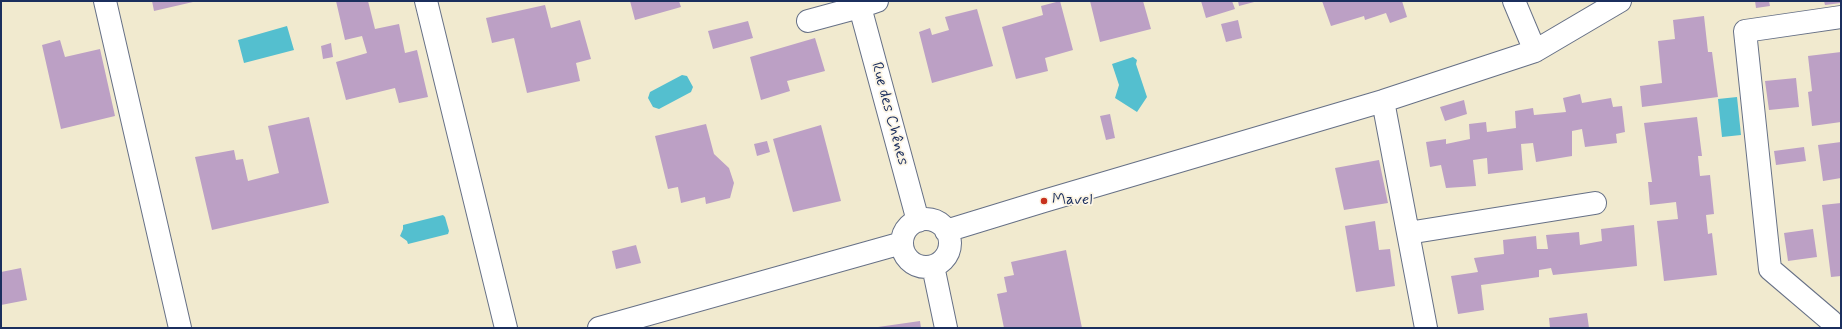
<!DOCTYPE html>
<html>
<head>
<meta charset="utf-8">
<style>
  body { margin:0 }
  #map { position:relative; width:1842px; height:329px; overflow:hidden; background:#f1eacf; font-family:Mynerve,sans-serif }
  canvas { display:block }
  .frame { position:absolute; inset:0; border:2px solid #1b2f5e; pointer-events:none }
</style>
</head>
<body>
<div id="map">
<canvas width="1842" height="329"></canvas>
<div class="frame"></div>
</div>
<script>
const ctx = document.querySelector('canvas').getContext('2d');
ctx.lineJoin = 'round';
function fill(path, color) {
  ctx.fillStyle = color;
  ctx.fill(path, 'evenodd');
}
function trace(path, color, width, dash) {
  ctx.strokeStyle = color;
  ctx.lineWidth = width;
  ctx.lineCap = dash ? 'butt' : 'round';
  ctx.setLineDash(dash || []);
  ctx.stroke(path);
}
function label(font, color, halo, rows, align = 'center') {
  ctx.font = font + ' Mynerve,sans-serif';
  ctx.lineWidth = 3.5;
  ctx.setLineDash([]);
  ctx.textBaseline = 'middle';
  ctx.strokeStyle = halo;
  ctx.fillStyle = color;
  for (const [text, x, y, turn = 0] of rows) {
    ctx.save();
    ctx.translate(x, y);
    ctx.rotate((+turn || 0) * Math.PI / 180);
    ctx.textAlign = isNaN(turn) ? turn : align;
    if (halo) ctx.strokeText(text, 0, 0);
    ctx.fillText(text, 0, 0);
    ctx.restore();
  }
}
fill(new Path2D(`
  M 287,26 L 294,50 L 244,63 L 238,40 Z
  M 1133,57 L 1137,60 L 1136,64 L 1147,97 L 1137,112 L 1115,98 L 1119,85 L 1112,64 Z
  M 682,75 L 687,76 L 693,87 L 691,92 L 659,109 L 653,107 L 648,98 L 650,92 Z
  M 1737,97 L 1741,135 L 1722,137 L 1718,99 Z
  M 443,215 L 445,217 L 449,231 L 448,234 L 408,244 L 407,241 L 400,236 L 403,229 L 403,225 Z`), '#54bfcf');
fill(new Path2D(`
  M 152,1 L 193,1 L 193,2 L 154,11 Z
  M 336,1 L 368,1 L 375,29 L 399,24 L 405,53 L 417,50 L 428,97 L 399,103 L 395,88 L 346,100 L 336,62 L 367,53 L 362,36 L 345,40 Z
  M 630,1 L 679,1 L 681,7 L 635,20 Z
  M 1060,1 L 1073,50 L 1045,58 L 1048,71 L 1016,79 L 1002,27 L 1043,15 L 1041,6 Z
  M 1090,1 L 1143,1 L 1151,29 L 1100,42 Z
  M 1201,1 L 1232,1 L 1235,9 L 1206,18 Z
  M 1238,1 L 1258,1 L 1239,6 Z
  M 1322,1 L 1402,1 L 1407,17 L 1390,23 L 1386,13 L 1365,20 L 1364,16 L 1331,26 Z
  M 1755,1 L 1769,1 L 1770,6 L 1756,8 Z
  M 1824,1 L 1841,1 L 1841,3 L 1825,5 Z
  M 545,5 L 551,28 L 580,20 L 591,59 L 576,63 L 580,81 L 527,93 L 514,38 L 492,43 L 486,18 Z
  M 977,9 L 993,66 L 932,83 L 919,32 L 930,28 L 932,35 L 949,30 L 945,17 Z
  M 1704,16 L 1708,52 L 1712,52 L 1718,97 L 1642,107 L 1640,86 L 1662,83 L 1658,41 L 1675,39 L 1673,20 Z
  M 1238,20 L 1242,38 L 1226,42 L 1221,24 Z
  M 748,21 L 753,38 L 713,49 L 708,31 Z
  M 815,38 L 825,71 L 787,81 L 790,91 L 761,100 L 750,57 Z
  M 60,40 L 65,57 L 100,49 L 115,116 L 61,129 L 42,45 Z
  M 331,43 L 333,57 L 323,59 L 321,46 Z
  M 1841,52 L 1841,122 L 1812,126 L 1808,92 L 1812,91 L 1808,56 Z
  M 1796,78 L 1799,107 L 1769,110 L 1765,81 Z
  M 1580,94 L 1582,103 L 1611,98 L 1613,107 L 1622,106 L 1625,132 L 1616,134 L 1617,143 L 1585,147 L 1582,129 L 1572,131 L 1572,156 L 1536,162 L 1533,143 L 1521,144 L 1523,170 L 1488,174 L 1487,158 L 1473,160 L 1476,186 L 1446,188 L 1441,165 L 1430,167 L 1426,142 L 1446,139 L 1446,144 L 1470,139 L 1469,124 L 1486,122 L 1487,132 L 1516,128 L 1515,111 L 1533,108 L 1534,115 L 1566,112 L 1563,98 Z
  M 1464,100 L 1467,114 L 1445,121 L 1440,107 Z
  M 1110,114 L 1115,138 L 1106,140 L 1100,116 Z
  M 309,117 L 329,203 L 212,230 L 195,157 L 234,150 L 236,160 L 243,159 L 248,181 L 279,173 L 268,126 Z
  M 1697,117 L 1702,156 L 1698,156 L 1700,176 L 1710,175 L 1714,214 L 1706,215 L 1708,234 L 1712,233 L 1717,275 L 1664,281 L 1657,221 L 1678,219 L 1676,202 L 1650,205 L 1648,182 L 1652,182 L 1644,123 Z
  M 706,124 L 714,154 L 729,168 L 734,183 L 730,198 L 706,204 L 705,197 L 681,203 L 678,187 L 668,189 L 655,136 Z
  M 821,125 L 841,201 L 793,212 L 773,139 Z
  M 767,141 L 770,152 L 757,156 L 754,144 Z
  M 1841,142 L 1841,178 L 1823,181 L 1818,145 Z
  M 1804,147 L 1806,161 L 1776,165 L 1774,151 Z
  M 1379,160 L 1388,203 L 1344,210 L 1335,168 Z
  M 1841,203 L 1841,276 L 1831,277 L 1822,205 Z
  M 1375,221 L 1379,250 L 1390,249 L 1395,286 L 1356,292 L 1345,226 Z
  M 1634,225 L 1637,266 L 1553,275 L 1551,268 L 1539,270 L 1539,277 L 1481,285 L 1484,310 L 1458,314 L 1451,276 L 1478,272 L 1474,258 L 1504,254 L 1503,240 L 1536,236 L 1537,249 L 1548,249 L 1546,235 L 1579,232 L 1580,245 L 1602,241 L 1601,229 Z
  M 1813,229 L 1817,257 L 1788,261 L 1784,233 Z
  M 636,245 L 641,263 L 616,269 L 612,251 Z
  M 1066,250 L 1082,328 L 1004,328 L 997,294 L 1007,292 L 1004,277 L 1014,275 L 1011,262 Z
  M 21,268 L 27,300 L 1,305 L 1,272 Z
  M 1587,313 L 1589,328 L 1550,328 L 1549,318 Z
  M 920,321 L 921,328 L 878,328 L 878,327 Z`), '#bca0c5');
const street = new Path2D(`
  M 105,1 L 180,328
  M 426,1 L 506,328
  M 1514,1 L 1535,51
  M 860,7 L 877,1
  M 808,21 L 860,7 L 918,221
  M 1383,101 L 1426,328
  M902 243a24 24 0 1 1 48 0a24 24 0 1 1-48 0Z
  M 946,231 L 1044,201 L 1383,101 L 1535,51 L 1620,1
  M 1408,233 L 1595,203
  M 933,266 L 946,328
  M 1831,321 L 1770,269 L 1745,31 L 1841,17
  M 599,328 L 902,243`);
trace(street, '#667086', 24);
trace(street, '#fff', 22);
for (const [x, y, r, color] of [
  [1044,201,4,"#c8321e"]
]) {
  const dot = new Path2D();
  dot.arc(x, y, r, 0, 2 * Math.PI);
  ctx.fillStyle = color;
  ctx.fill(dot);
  trace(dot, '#fcf5e5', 1.5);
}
label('16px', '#1b2f5e', '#fcf5e5', [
  ["Rue des Chênes",889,114,75]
]);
label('16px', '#1b2f5e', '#fcf5e5', [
  ["Mavel",1052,201]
], 'left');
</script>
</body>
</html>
